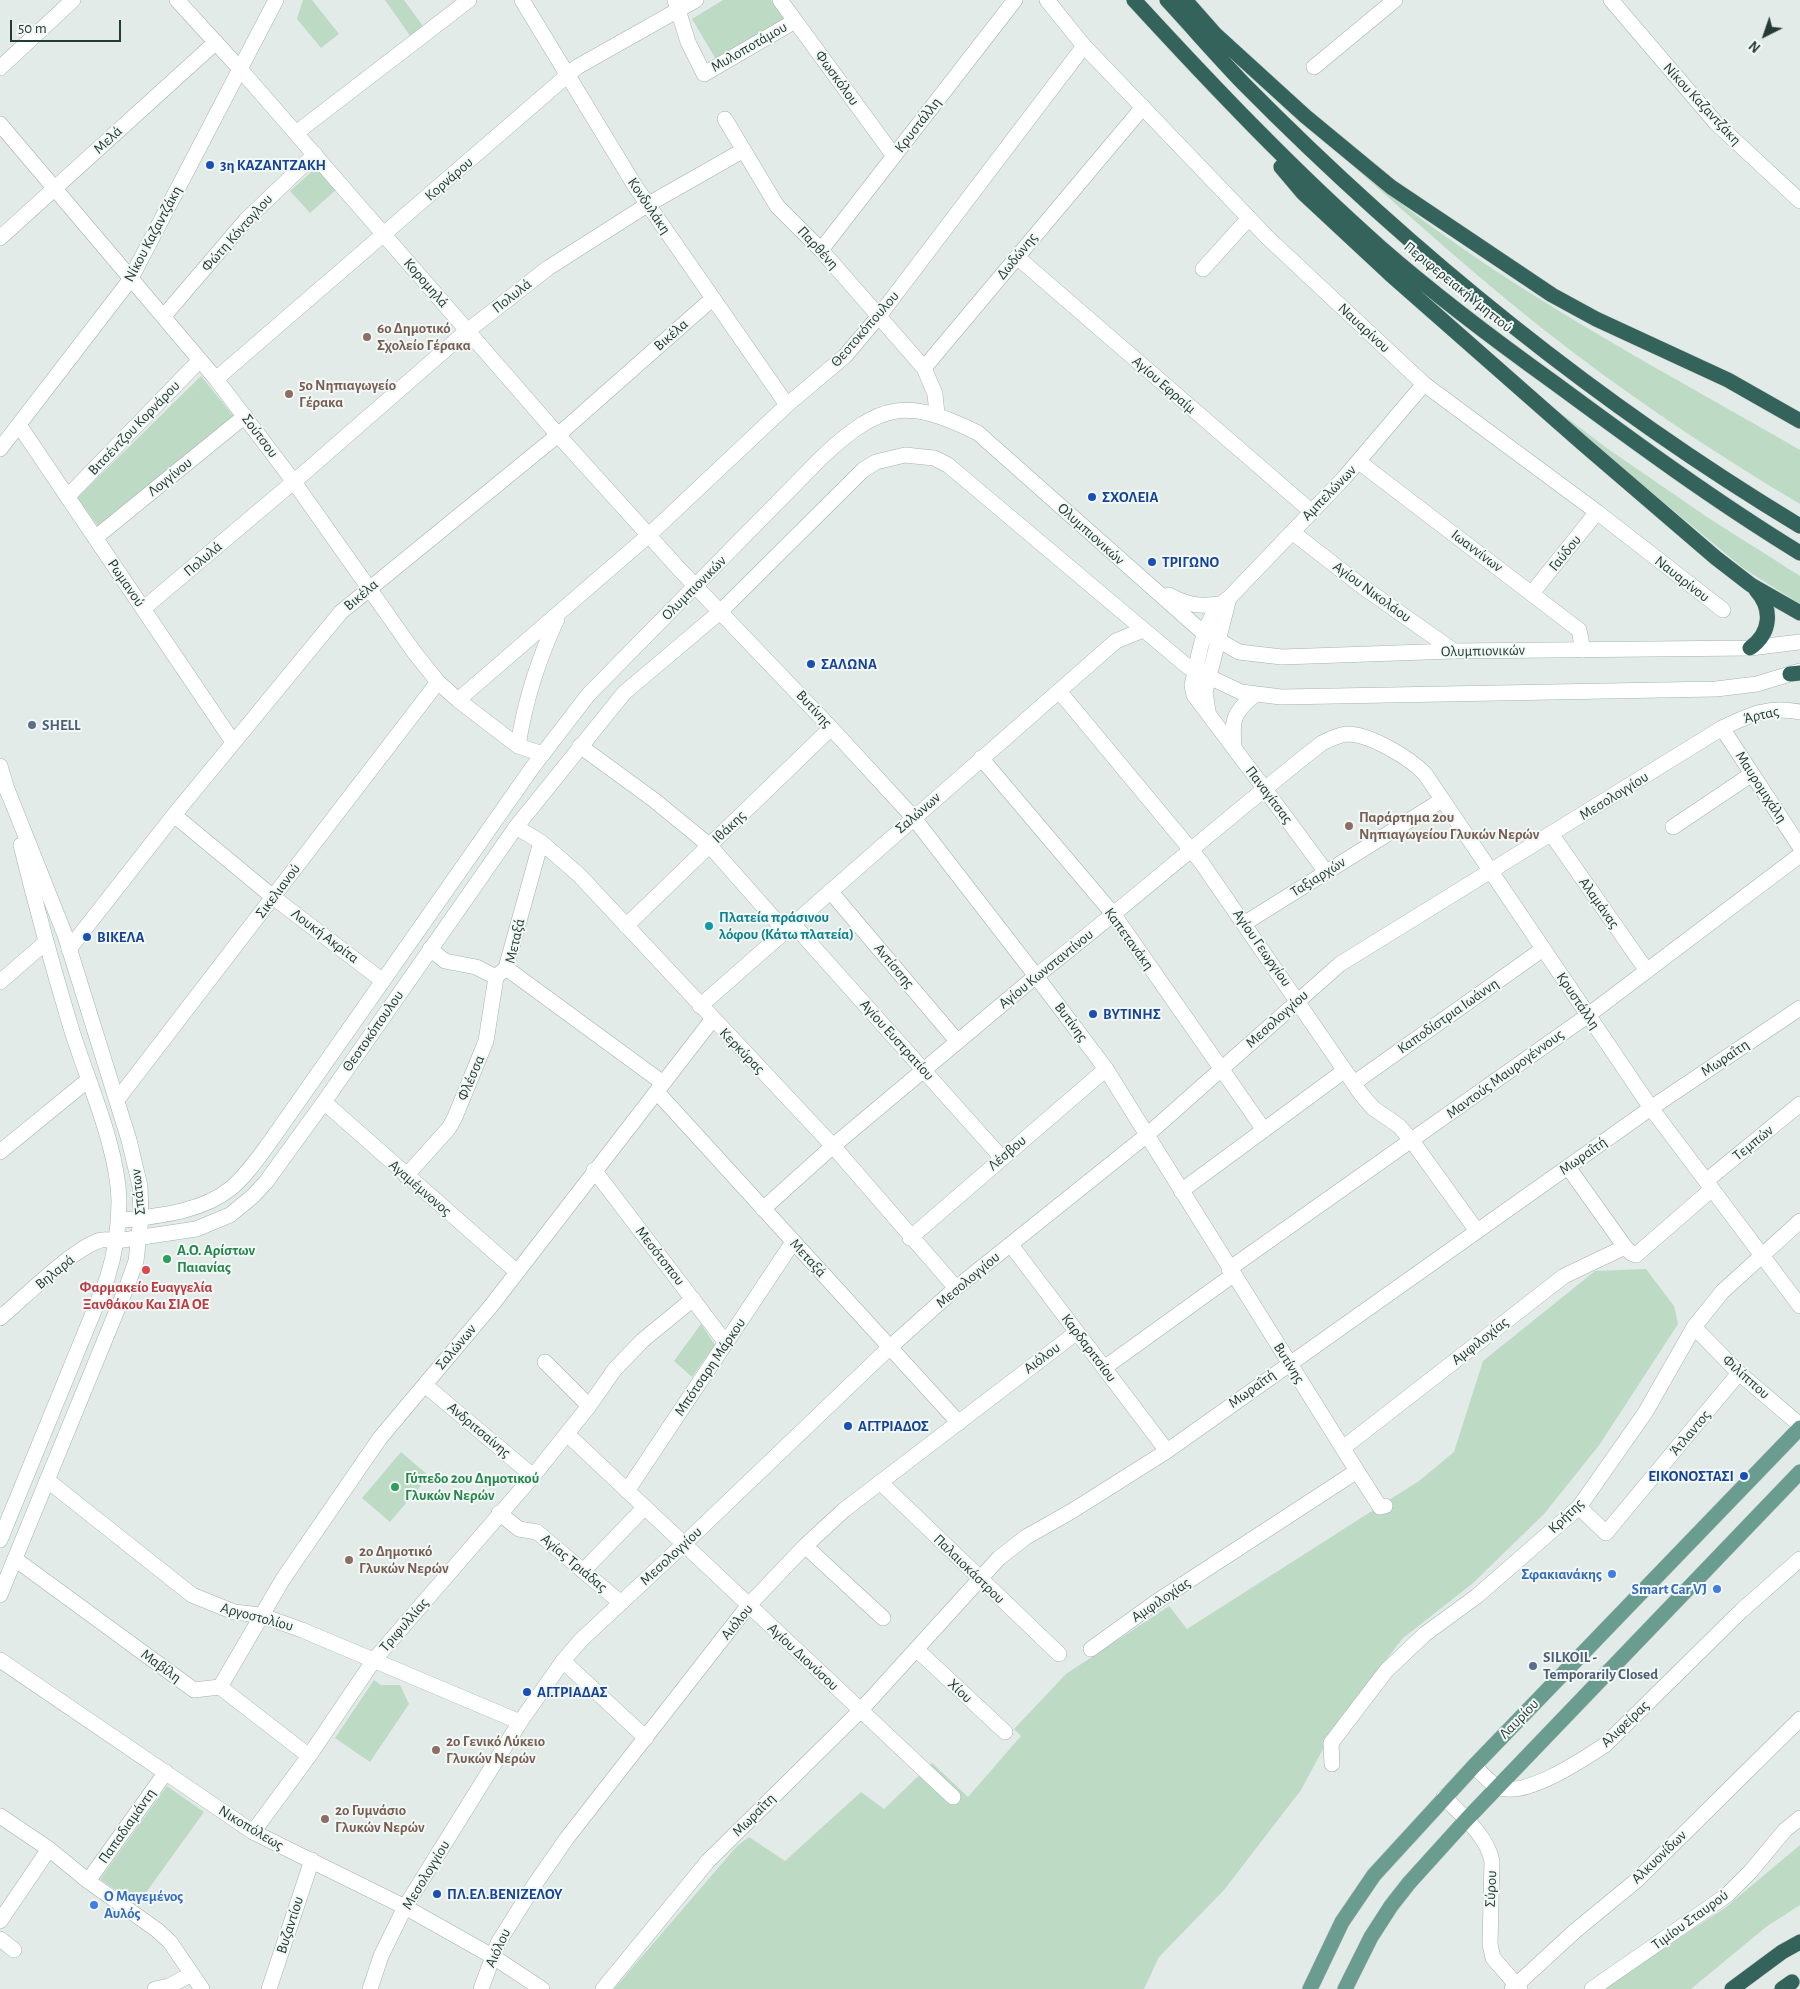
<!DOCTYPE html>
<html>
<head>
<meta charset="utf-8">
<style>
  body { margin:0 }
  #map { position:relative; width:1800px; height:1989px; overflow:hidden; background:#e2ebe7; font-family:"Alegreya Sans",sans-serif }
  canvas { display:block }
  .north { position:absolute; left:1740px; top:10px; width:50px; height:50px; -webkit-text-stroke:4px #f2f8f5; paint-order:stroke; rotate:221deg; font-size:14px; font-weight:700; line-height:20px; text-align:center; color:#243a34 }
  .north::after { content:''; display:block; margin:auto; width:18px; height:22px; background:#243a34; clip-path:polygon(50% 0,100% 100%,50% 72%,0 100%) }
  .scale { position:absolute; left:10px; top:20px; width:111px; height:22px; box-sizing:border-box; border:2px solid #243a34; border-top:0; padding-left:6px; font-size:15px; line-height:18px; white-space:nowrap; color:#243a34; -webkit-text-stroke:4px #f2f8f5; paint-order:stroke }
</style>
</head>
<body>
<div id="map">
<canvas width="1800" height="1989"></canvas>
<div class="north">N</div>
<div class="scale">50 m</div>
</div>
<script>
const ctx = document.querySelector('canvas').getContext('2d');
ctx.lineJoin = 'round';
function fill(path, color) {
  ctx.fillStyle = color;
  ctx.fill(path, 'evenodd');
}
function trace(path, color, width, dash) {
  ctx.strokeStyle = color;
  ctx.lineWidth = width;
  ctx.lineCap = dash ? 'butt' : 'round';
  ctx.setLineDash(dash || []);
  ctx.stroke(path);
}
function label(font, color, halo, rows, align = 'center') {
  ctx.font = font + ' "Alegreya Sans",sans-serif';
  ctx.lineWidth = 4;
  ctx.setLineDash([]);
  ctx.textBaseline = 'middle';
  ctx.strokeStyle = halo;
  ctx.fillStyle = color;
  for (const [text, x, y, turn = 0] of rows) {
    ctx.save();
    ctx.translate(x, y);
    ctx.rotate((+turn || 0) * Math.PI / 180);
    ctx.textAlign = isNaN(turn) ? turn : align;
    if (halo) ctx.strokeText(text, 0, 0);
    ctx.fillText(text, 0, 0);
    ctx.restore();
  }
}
fill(new Path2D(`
  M 303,0 L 312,0 L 339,34 L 321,48 L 297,19 Z
  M 385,0 L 404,0 L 425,29 L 413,40 Z
  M 723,0 L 771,0 L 787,20 L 717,61 L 692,19 Z
  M 1352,165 C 1376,184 1400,203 1424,221 C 1542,308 1674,377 1800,450 L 1800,504 C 1711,451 1624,393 1543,329 C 1477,277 1415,221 1352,165 Z
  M 317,167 L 337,189 L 310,213 L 290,191 Z
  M 1501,368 L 1608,449 L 1707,517 L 1800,576 L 1800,604 L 1743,568 Z
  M 201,376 L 235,418 L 100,529 L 77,498 Z
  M 1646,1269 L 1674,1306 L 1678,1324 L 1600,1444 L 1544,1514 L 1472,1584 L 1403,1638 L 1338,1721 L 1301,1790 L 1224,1890 L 1159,1957 L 1144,1989 L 614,1989 L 737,1846 L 749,1837 L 785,1861 L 861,1792 L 884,1809 L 932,1763 L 968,1797 L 1021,1736 L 1014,1729 L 1066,1674 L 1169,1606 L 1187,1629 L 1419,1481 L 1454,1452 L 1483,1361 L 1595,1271 Z
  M 701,1324 L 715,1345 L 692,1377 L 674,1361 Z
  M 401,1452 L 429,1476 L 390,1522 L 362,1498 Z
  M 374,1680 L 381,1685 L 400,1685 L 409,1704 L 370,1762 L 335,1738 Z
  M 167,1786 L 204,1812 L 137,1905 L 100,1879 Z
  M 1800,1845 L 1800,1905 L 1766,1927 L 1691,1989 L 1601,1989 L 1725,1908 Z`), '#bddac5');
const street = new Path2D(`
  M 177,0 L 240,69
  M 522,0 L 635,186 L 787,405
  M 675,0 L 688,42 L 704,74 L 795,21
  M 780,0 L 894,156
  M 1314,67 L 1395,0
  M 0,68 L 73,0
  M 725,119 L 777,206 L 821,250 L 924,368
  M 0,124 L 216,379 L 294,482 L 414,652 L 438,682 L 458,700 L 518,746 L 543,754
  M 296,133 L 469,0
  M 0,238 L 216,42
  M 821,250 L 1015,0
  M 1017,257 L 1312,512
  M 1203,269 L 1249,218
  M 164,316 L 246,220 L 315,154
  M 216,379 L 577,67 L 696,0
  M 1424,384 L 1597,512 L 1723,610
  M 937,414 L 935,394 L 924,368 L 1143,107
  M 19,425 L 233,742
  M 1359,462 L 1579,630 L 1583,650
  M 68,496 L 200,360
  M 1292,532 L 1363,587 L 1454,651
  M 95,538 L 245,416
  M 1532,593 L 1597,512
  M 143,609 L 304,473 L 461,336 L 548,268 L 647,205 L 742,151
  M 1059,691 L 1201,862 L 1361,1094 L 1373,1108 L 1399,1126 L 1412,1141 L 1477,1231
  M 458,700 L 649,535 L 787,405 L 845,356 L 879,316 L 1084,46
  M 1722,728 L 1800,847
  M 518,746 C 525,700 538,660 557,619
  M 580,746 L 654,800 L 710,846 L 785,931
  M 981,758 L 1114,915 L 1264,1130
  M 1264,788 L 1326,872
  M 174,815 L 273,897 L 383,981
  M 516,827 L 541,842 L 579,875 L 833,1146 L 956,1288
  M 1673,827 L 1752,774
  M 1552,835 L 1647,971
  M 541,842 L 506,968 L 663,1083
  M 830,891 L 957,1041
  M 1245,923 L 1442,800
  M 793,924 L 1001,1157
  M 626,926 L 831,728
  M 69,949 L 174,815 L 341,612 L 558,435 L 712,299
  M 430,949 L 445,961 L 476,967 L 496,977
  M 0,982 L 46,942
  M 700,1006 L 1116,641 L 1143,630
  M 1354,1083 L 1543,949
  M 657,1092 L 959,1423
  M 117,1100 L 438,682
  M 324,1102 L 517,1272
  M 0,1152 L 88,1080
  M 1568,1167 L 1625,1247 L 1631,1253 L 1636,1255 L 1712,1189
  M 594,1170 L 726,1343
  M 406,1176 L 449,1128 L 455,1117 L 486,1041 L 496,977 L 506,968
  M 1706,1181 L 1800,1104
  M 1181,1191 L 1344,1071
  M 763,1209 L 833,1146 L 1036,976
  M 910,1238 L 1106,1069
  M 1011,1245 L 1167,1451
  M 1229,1269 L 1587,1016 L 1800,855
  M 0,1318 C 24,1298 73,1248 101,1240 C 106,1239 111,1240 116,1241
  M 1694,1327 L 1739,1373 L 1800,1425
  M 545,1362 L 589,1406
  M 1104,1368 L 1233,1275
  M 425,1385 L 533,1476
  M 567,1434 L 953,1797
  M 1343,1448 L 1564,1276 L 1625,1247
  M 47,1480 L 192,1595 L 234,1612 L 260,1615 L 302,1630 L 520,1722
  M 880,1482 L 1059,1654
  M 627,1491 L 793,1242
  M 1385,1506 L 1380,1507 L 1357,1471 L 1147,1135 L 1340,964 L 1722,728 C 1751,714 1768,706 1800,712
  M 1579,1507 L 1606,1533 L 1739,1373
  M 499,1513 L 519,1529 L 537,1532 L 621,1603
  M 805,1546 L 883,1618
  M 15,1559 L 194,1690 L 220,1687 L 309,1756
  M 583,1571 L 645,1507
  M 916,1649 L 1005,1732
  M 1091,1649 L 1156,1602 L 1357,1471
  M 0,1660 L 253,1832 L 405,1907 L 492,1956 L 542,1989
  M 563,1661 L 646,1738
  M 220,1687 L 283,1579 L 380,1438 L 491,1306 L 712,1020
  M 1332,1764 L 1331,1743 L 1386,1671 L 1425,1634 L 1477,1596 L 1579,1507 L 1645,1413 L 1694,1327 L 1722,1292 L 1800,1221
  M 1474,1766 C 1481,1772 1491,1785 1500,1788 C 1527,1797 1582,1760 1605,1745 L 1741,1611 L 1800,1559
  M 1444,1797 C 1462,1816 1486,1834 1492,1861 L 1490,1944 L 1493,1958 L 1520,1989
  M 0,1816 L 49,1849 L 88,1881 L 157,1930 L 170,1942 L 202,1989
  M 253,1832 L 309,1756 L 374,1660 L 533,1476 L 589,1406 L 615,1369 L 643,1340 L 693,1299
  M 88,1881 L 166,1772
  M 0,1921 L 49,1849
  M 0,1939 L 14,1950
  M 155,1989 L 169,1986 L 192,1974
  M 269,1989 L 312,1860
  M 481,1989 L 498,1943 L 535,1884 L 567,1838 L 748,1606 L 805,1546 L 844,1510 L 1077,1332
  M 603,1989 L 708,1861 L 860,1711 L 999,1558 L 1026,1537 L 1072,1511 L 1167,1451 L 1651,1108 L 1800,1008
  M 1512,1989 L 1575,1931 L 1637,1880 L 1800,1719
  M 1592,1989 L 1727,1895 L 1751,1871 L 1785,1830 L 1800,1818`);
const secondary = new Path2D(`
  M 1047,0 L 1084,46 L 1268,238 L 1424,384 L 1344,478 L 1229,598 C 1203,614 1199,657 1192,685 L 1194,695 L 1264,788
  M 1611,0 L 1716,123 L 1800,201
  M 240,69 L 558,435 L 680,570 L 831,728 L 913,817 L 1036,976 L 1106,1069 L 1147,1135 L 956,1288 L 889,1348 L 684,1544 L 581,1640 L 563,1661 L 520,1722 L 405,1907 L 381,1956 L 370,1989
  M 0,449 L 130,280 L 276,0
  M 1169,595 C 1187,605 1200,607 1220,604
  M 1208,711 L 1205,692 L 1229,598
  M 1234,748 C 1232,720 1232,714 1254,695
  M 0,766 L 8,793
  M 1036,976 C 1134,900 1225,819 1322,743 C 1330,739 1338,735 1347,734 C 1370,734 1410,758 1425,774 L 1651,1108 L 1800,1306
  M 118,1221 C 155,1216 200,1213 230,1189 C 246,1176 258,1158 270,1142 L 532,768 L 588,695 L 822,457 C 880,403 906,397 978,433 L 1199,629 L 1239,652 L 1282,657 L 1454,651 L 1750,648 L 1800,642
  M 116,1241 L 196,1229 L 230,1215 L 253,1196 L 266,1182 L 324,1102 L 516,827 L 624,693 L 721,611 L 863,470 L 876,462 L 905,455 L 934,458 L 948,465 L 1188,667 L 1241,692 L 1281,697 L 1716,689 L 1757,684 L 1800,671
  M 0,1540 L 107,1279 C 115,1254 119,1228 119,1201 C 118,1147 87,1080 71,1028 C 53,968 36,906 21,845
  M 0,1595 L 127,1286 L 136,1261 L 141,1218 L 140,1186 L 129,1140 L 65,935 L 5,784`);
const primary = new Path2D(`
  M 1310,1989 L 1342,1922 L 1374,1875 L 1474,1766 L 1800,1428
  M 1345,1989 L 1371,1937 L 1391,1906 L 1409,1883 L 1466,1820 L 1800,1472`);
const highway = new Path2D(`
  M 1134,0 C 1213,86 1293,170 1380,247 C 1436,296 1496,341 1556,384 C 1636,443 1715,501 1800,553
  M 1167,0 C 1192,27 1217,56 1243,83 C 1410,252 1596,403 1800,526
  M 1185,0 L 1215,34 L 1305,116 L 1391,187 L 1552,295 L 1596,319 L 1728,380 L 1800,421
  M 1281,167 L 1303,193 L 1390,274 L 1581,442 L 1716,558 L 1751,585 L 1800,613
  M 1750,648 C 1771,633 1773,609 1756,590
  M 1790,674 L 1800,673
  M 1732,1989 L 1782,1952 L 1800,1942
  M 1782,1989 L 1792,1982`);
trace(street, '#a5b2ae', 16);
trace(secondary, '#a2b5af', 16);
trace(primary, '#c2c8c6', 16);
trace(highway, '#c2c8c6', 16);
trace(street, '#fff', 15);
trace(secondary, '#fff', 15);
trace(primary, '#6b9c90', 15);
trace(highway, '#33635a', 15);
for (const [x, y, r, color] of [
  [210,165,5,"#1a4fb4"],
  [367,337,5,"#8d6e63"],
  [289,394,5,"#8d6e63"],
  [1092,497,5,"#1a4fb4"],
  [1152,562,5,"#1a4fb4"],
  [811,664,5,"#1a4fb4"],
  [32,725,5,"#5c6f8a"],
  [1349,826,5,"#8d6e63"],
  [709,926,5,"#0f9aa8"],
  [87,937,5,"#1a4fb4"],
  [1093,1014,5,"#1a4fb4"],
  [167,1259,5,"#2e9e5b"],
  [146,1270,5,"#e0444e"],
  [848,1426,5,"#1a4fb4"],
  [1744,1476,5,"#1a4fb4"],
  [395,1487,5,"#2e9e5b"],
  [349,1560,5,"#8d6e63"],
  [1612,1574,5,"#3f7fe0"],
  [1717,1589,5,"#3f7fe0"],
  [1533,1666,5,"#5c6f8a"],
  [527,1692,5,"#1a4fb4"],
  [436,1750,5,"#8d6e63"],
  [325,1819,5,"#8d6e63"],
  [437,1894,5,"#1a4fb4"],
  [94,1905,5,"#3f7fe0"]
]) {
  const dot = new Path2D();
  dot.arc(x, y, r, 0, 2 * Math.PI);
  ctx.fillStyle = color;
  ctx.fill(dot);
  trace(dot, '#f2f8f5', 2);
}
label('15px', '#243a34', '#f2f8f5', [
  ["Μυλοποτάμου",749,47,-30],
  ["Φωσκόλου",837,78,54],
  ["Νίκου Καζαντζάκη",1702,104,47],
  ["Κρυστάλλη",918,125,-52],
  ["Μελά",108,140,-43],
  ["Κορνάρου",449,179,-41],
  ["Κονδυλάκη",649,206,56],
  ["Φώτη Κόντογλου",237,233,-48],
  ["Νίκου Καζαντζάκη",153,234,-62],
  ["Παρθένη",818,248,47],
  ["Δωδώνης",1017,256,-51],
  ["Κορομηλά",426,283,49],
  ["Περιφερειακή Υμηττού",1458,287,39],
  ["Πολυλά",512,296,-38],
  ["Ναυαρίνου",1364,328,43],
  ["Θεοτοκόπουλου",865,329,-49],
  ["Βικέλα",671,335,-41],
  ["Αγίου Εφραίμ",1164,385,41],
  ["Βιτσέντζου Κορνάρου",134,428,-46],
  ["Σούτσου",260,436,53],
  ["Λογγίνου",170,477,-39],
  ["Αμπελώνων",1329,493,-46],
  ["Ολυμπιονικών",1091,534,42],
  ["Ιωαννίνων",1477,551,37],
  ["Γαύδου",1565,553,-51],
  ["Πολυλά",203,559,-40],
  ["Ναυαρίνου",1682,579,38],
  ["Ρωμανού",126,583,56],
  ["Ολυμπιονικών",694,588,-45],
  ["Αγίου Νικολάου",1372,592,36],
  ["Βικέλα",361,595,-40],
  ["Ολυμπιονικών",1483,651,-1],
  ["Βυτίνης",814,709,47],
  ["Άρτας",1761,715,-13],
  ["Μαυρομιχάλη",1761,787,57],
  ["Παναγίτσας",1269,795,53],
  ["Μεσολογγίου",1614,796,-32],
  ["Σαλώνων",918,813,-41],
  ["Ιθάκης",729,827,-44],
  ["Ταξιαρχών",1318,877,-32],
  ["Σικελιανού",278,891,-53],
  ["Αλαμάνας",1599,903,55],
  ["Λουκή Ακρίτα",325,936,37],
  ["Καπετανάκη",1129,939,54],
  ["Μεταξά",515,941,-77],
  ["Αγίου Γεωργίου",1262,948,55],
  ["Αντίσσης",894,966,50],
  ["Αγίου Κωνσταντίνου",1046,969,-39],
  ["Κρυστάλλη",1578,1001,56],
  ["Καποδίστρια Ιωάννη",1448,1016,-35],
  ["Μεσολογγίου",1277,1019,-42],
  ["Βυτίνης",1071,1022,53],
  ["Θεοτοκόπουλου",373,1031,-55],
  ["Αγίου Ευστρατίου",897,1040,48],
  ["Κερκύρας",742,1051,46],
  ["Μωραΐτη",1725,1058,-34],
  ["Μαντούς Μαυρογέννους",1505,1074,-36],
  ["Φλέσσα",471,1078,-67],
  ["Τεμπών",1753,1143,-39],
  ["Λέσβου",1007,1153,-41],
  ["Μωραΐτή",1583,1156,-35],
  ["Αγαμέμνονος",420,1188,41],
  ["Σπάτων",138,1192,-96],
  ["Μεσότοπου",660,1256,52],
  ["Μεταξά",808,1258,48],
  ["Βηλαρά",55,1272,-39],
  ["Μεσολογγίου",968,1280,-40],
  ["Αμφιλοχίας",1480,1341,-38],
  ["Σαλώνων",456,1347,-50],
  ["Καρδαριτσίου",1089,1348,53],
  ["Αιόλου",1042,1358,-37],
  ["Βυτίνης",1289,1363,58],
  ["Μπότσαρη Μάρκου",710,1367,-56],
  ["Φιλίππου",1746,1377,42],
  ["Μωραΐτή",1252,1389,-36],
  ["Ανδριτσαίνης",479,1430,40],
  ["Άτλαντος",1690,1433,-50],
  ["Κρήτης",1566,1516,-44],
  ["Μεσολογγίου",671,1556,-43],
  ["Αγίας Τριάδας",574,1563,40],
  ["Παλαιοκάστρου",969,1569,44],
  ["Αμφιλοχίας",1161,1600,-34],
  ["Αργοστολίου",257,1617,15],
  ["Αιόλου",737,1622,-51],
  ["Τριφυλλίας",404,1625,-49],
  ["Αγίου Διονύσου",803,1657,43],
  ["Μαβίλη",161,1666,36],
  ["Χίου",960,1691,43],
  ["Λαυρίου",1519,1719,-46],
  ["Αλιφείρας",1625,1724,-44],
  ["Μωραΐτη",754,1815,-45],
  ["Παπαδιαμάντη",127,1826,-55],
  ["Νικοπόλεως",251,1828,31],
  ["Αλκυονίδων",1659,1857,-44],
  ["Μεσολογγίου",426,1875,-59],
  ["Σύρου",1491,1889,-88],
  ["Τιμίου Σταυρού",1690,1920,-36],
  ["Βυζαντίου",290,1925,-72],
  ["Αιόλου",498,1948,-65]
]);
label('bold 15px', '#164399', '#f2f8f5', [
  ["3η ΚΑΖΑΝΤΖΑΚΗ",220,165],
  ["ΣΧΟΛΕΙΑ",1102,497],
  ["ΤΡΙΓΩΝΟ",1162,562],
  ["ΣΑΛΩΝΑ",821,664],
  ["ΒΙΚΕΛΑ",97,937],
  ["ΒΥΤΙΝΗΣ",1103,1014],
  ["ΑΓ.ΤΡΙΑΔΟΣ",858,1426],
  ["ΕΙΚΟΝΟΣΤΑΣΙ",1734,1476,"right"],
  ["ΑΓ.ΤΡΙΑΔΑΣ",537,1692],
  ["ΠΛ.ΕΛ.ΒΕΝΙΖΕΛΟΥ",447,1894]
], 'left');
label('bold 15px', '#785e54', '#f2f8f5', [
  ["6ο Δημοτικό",377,328],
  ["Σχολείο Γέρακα",377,345],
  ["5ο Νηπιαγωγείο",299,385],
  ["Γέρακα",299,402],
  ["Παράρτημα 2ου",1359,817],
  ["Νηπιαγωγείου Γλυκών Νερών",1359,834],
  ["2ο Δημοτικό",359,1551],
  ["Γλυκών Νερών",359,1568],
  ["2ο Γενικό Λύκειο",446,1741],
  ["Γλυκών Νερών",446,1758],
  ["2ο Γυμνάσιο",335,1810],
  ["Γλυκών Νερών",335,1827]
], 'left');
label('bold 15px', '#4e5e75', '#f2f8f5', [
  ["SHELL",42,725],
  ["SILKOIL -",1543,1657],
  ["Temporarily Closed",1543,1674]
], 'left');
label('bold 15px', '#0d838f', '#f2f8f5', [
  ["Πλατεία πράσινου",719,917],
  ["λόφου (Κάτω πλατεία)",719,934]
], 'left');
label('bold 15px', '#27864d', '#f2f8f5', [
  ["Α.Ο. Αρίστων",177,1250],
  ["Παιανίας",177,1267],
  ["Γύπεδο 2ου Δημοτικού",405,1478],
  ["Γλυκών Νερών",405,1495]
], 'left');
label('bold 15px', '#be3a42', '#f2f8f5', [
  ["Φαρμακείο Ευαγγελία",146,1287],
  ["Ξανθάκου Και ΣΙΑ ΟΕ",146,1304]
]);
label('bold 15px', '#366cbe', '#f2f8f5', [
  ["Σφακιανάκης",1602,1574],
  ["Smart Car VJ",1707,1589],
  ["Ο Μαγεμένος",104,1896,"left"],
  ["Αυλός",104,1913,"left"]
], 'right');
</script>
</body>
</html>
